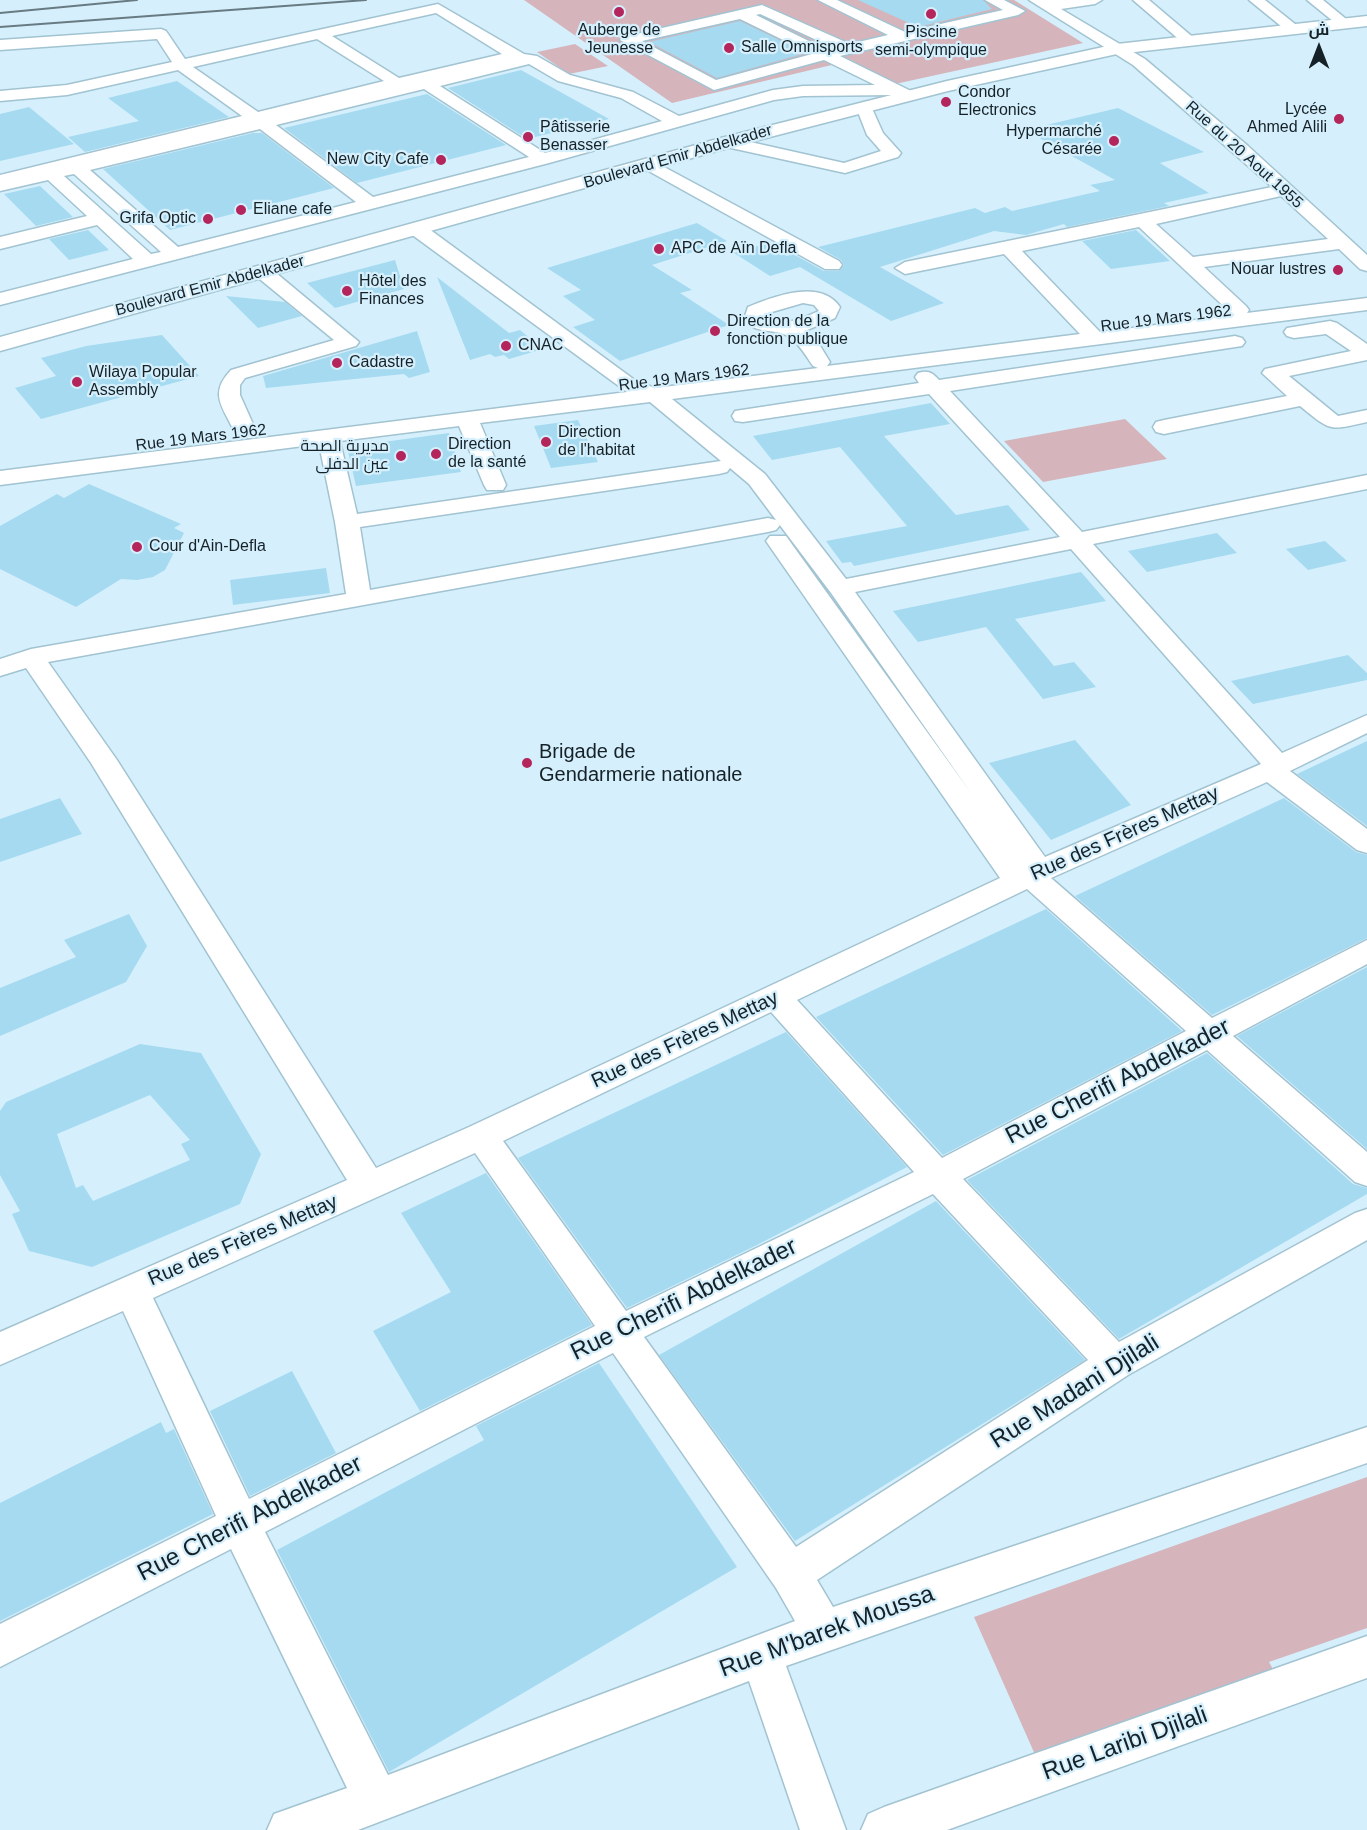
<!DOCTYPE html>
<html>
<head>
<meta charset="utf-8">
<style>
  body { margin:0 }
  #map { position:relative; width:1367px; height:1830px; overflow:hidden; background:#d5f0fc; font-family:Arial,Cairo,sans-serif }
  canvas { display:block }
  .north { position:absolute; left:1289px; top:18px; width:60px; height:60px; -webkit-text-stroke:4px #d5f0fc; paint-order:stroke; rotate:0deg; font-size:16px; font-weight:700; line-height:24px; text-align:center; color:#152127 }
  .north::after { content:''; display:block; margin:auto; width:21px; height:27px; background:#152127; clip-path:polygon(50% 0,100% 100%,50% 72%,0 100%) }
</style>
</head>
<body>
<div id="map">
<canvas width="1367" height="1830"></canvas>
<div class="north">ش</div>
</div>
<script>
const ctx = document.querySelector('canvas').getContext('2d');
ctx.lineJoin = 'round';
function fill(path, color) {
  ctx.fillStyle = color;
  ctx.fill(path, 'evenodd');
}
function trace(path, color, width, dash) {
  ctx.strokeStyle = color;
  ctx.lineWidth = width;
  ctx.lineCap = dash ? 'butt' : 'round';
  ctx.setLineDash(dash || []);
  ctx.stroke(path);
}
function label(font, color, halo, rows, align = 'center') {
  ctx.font = font + ' Arial,Cairo,sans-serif';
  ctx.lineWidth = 4.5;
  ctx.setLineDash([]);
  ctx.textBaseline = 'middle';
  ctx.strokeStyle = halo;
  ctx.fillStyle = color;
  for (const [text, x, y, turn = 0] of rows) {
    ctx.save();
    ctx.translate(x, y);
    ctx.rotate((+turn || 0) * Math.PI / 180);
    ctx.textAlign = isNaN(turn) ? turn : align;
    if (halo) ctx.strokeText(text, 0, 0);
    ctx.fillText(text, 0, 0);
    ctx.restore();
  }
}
fill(new Path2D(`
  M 524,0 L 1014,0 L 1083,43 L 895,84 L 836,64 L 672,103 Z
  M 575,44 L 608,66 L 569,74 L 537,52 Z
  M 1125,419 L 1167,459 L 1043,482 L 1004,441 Z
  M 1367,1477 L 1367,1628 L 1269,1662 L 1276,1675 L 1037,1759 L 974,1617 Z`), '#d5b5bb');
fill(new Path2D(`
  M 858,0 L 983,0 L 992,9 L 918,27 Z
  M 740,21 L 806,53 L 717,78 L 649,42 Z
  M 521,70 L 609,119 L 527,139 L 448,88 Z
  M 177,81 L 229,117 L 85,152 L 68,137 L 139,121 L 108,98 Z
  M 427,94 L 506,145 L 357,183 L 284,128 Z
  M 29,107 L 74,144 L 0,161 L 0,114 Z
  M 1118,108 L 1204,152 L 1160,163 L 1209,193 L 1164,203 L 1169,206 L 1067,227 L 1064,224 L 1026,235 L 994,231 L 880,267 L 944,303 L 891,321 L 800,267 L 770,276 L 734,253 L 768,243 L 787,256 L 793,254 L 824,271 L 839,271 L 844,265 L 841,260 L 818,247 L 975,208 L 985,213 L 1005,207 L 1012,211 L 1100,191 L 1090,185 L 1115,180 L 1025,130 Z
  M 253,133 L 262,133 L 334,188 L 170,230 L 103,169 Z
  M 40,186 L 73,217 L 36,226 L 4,194 Z
  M 697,223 L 727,241 L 652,265 L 692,290 L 680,293 L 729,325 L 620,361 L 573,327 L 595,320 L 563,296 L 581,290 L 547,268 Z
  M 88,230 L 109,250 L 69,260 L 49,239 Z
  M 1136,230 L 1170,261 L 1111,269 L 1082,241 Z
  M 395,260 L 404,289 L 335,308 L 307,283 Z
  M 437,277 L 509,333 L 520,330 L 543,349 L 509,359 L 504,355 L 495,357 L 490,354 L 470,360 Z
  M 226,296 L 285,302 L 302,316 L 258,328 Z
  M 417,331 L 430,372 L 409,378 L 404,374 L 266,388 L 263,376 Z
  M 162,335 L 199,376 L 41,419 L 15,388 L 56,376 L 41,358 L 86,346 Z
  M 931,403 L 950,424 L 884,436 L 956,515 L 1008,505 L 1030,530 L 854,566 L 851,562 L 842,563 L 826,541 L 907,526 L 840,447 L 772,460 L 753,436 Z
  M 578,420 L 598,462 L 551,468 L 534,426 Z
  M 449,433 L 461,472 L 356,486 L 347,447 Z
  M 89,484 L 181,524 L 174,528 L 184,533 L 165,570 L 153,577 L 137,580 L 121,579 L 76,607 L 0,569 L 0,526 L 57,494 L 64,498 Z
  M 1217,533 L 1237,553 L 1147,572 L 1128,551 Z
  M 1325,541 L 1347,561 L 1308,570 L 1286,549 Z
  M 326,568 L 330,593 L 233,605 L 230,580 Z
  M 1081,572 L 1106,601 L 1015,619 L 1054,666 L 1074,662 L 1096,687 L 1043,699 L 986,627 L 918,642 L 893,611 Z
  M 1348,655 L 1367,673 L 1367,680 L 1253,704 L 1231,681 Z
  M 1075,740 L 1131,805 L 1051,840 L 989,763 Z
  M 1367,741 L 1367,826 L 1297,774 Z
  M 60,798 L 82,834 L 0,862 L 0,819 Z
  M 1284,798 L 1356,852 L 1367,855 L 1367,938 L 1212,1015 L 1075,896 Z
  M 1046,909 L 1182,1031 L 943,1155 L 816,1017 Z
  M 129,914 L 147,946 L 126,982 L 0,1036 L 0,988 L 76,957 L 64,940 Z
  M 1367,967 L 1367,1149 L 1237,1036 Z
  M 786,1032 L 907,1167 L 757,1245 L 627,1308 L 518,1158 Z
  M 140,1044 L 201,1053 L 261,1154 L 240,1204 L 92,1267 L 29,1251 L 12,1214 L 20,1211 L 0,1175 L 0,1111 L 6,1102 ZM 150,1095 L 190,1140 L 181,1144 L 190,1160 L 93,1201 L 83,1185 L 76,1188 L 57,1134 Z
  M 1207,1053 L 1353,1184 L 1367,1188 L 1367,1194 L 1119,1339 L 967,1180 Z
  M 486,1173 L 592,1325 L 420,1411 L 373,1331 L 451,1292 L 401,1213 Z
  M 936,1201 L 1085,1360 L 795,1541 L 659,1355 Z
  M 599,1363 L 737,1567 L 389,1772 L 277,1550 L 484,1440 L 476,1426 Z
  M 292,1371 L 336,1453 L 250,1496 L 210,1411 Z
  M 161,1422 L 166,1433 L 174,1429 L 213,1514 L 0,1621 L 0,1503 Z`), '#a5daf1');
const minor = new Path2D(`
  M 818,0 L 837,0 L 905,32 L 1003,10 L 985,0 L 1004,0 L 1025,11 L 1018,15 L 840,56 L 913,92 L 915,95 L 913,98 L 907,100 L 894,95 L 803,96 L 774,100 L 549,163 L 0,305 L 0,293 L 133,259 L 97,225 L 0,249 L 0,237 L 87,216 L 48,180 L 0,191 L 0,175 L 242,116 L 178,70 L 67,95 L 0,101 L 0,91 L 67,85 L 172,62 L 157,39 L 0,50 L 0,40 L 161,29 L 166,31 L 185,59 L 438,4 L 524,54 L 537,56 L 570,75 L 633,92 L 679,116 L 773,90 L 803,86 L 875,85 L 824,60 L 714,90 L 620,40 L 623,37 L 762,5 L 850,44 L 888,35 ZM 436,13 L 502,54 L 399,78 L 332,36 ZM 760,14 L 834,48 L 827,50 L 756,15 ZM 740,19 L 812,54 L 716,80 L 642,41 ZM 317,39 L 384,81 L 258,112 L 193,67 ZM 529,64 L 558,81 L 621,98 L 662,121 L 545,153 L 440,86 ZM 424,89 L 529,157 L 373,197 L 276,125 ZM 260,129 L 356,202 L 178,247 L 90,170 ZM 74,174 L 161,252 L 151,254 L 64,176 Z
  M 1029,0 L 1102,0 L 1095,4 L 1061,9 L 1145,59 L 1248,146 L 1367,255 L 1367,271 L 1360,269 L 1339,249 L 1204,267 L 1246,306 L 1249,310 L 1247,313 L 1367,298 L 1367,310 L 672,399 L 765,474 L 846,579 L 1060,537 L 929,394 L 743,422 L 735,421 L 732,416 L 735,411 L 919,383 L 915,377 L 918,373 C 928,370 932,372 939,380 L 1235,336 L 1242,338 L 1245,342 L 1242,346 L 950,391 L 1082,532 L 1367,475 L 1367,489 L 1093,544 L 1282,753 L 1367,715 L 1367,733 L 1290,771 L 1367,829 L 1367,853 L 1357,850 L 1267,782 L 1051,878 L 1212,1018 L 1367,940 L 1367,964 L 1233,1036 L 1367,1152 L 1367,1186 L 1355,1182 L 1207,1050 L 963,1179 L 1119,1342 L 1355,1213 L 1367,1209 L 1367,1240 L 1128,1375 L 817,1580 L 833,1607 L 1367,1427 L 1367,1463 L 786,1666 L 846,1830 L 800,1830 L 749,1681 L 358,1830 L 267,1830 L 274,1814 L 347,1788 L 231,1549 L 0,1667 L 0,1624 L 216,1516 L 123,1311 L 0,1365 L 0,1332 L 347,1180 L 91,763 L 26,668 L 0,676 L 0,659 L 31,649 L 346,594 L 335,522 L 319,444 L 0,485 L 0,471 L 627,392 L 411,234 L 409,230 L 411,226 L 425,226 L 636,381 L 655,388 L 818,368 L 813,366 C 806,356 799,343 788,336 C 774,328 755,335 744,319 L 748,307 C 773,297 820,278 840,307 L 835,318 L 805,331 L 819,344 L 830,362 L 827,366 L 1080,334 L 1004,254 L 905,274 L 895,268 L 905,262 L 1272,187 L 1133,65 ZM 1281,196 L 1328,239 L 1193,257 L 1156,224 ZM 1139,227 L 1232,314 L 1235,315 L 1100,332 L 1022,251 ZM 803,303 L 814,305 L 819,311 C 800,319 784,328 764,317 L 765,314 ZM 650,402 L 721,461 L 357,514 L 340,441 L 459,426 L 484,485 L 487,490 L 503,490 L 506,485 L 480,423 ZM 730,468 L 749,484 L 776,520 L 768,518 L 370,590 L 360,527 L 719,474 L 727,472 ZM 776,520 L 831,593 L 971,793 L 786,536 L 770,536 L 766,541 L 1000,878 L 469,1127 L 376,1168 L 117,760 L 48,662 L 768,532 L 776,530 L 780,525 ZM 1071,549 L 1261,764 L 1045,857 L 855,592 ZM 1027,889 L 1186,1031 L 942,1158 L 797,1000 ZM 771,1012 L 914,1172 L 626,1311 L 503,1141 ZM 475,1153 L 595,1326 L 249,1499 L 153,1298 ZM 933,1194 L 1088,1360 L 796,1547 L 644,1337 ZM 613,1353 L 776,1588 L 795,1621 L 388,1775 L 265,1532 Z
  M 1133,0 L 1149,0 L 1195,39 L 1192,42 L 1182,42 Z
  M 1249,0 L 1265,0 L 1300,28 L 1297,31 L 1287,31 Z
  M 1307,0 L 1323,0 L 1351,23 L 1344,27 L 1339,26 Z
  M 864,102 L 870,104 L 883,133 L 901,153 L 898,157 L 845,173 L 722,146 L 720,142 L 728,137 L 844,163 L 881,151 L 867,135 L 856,107 Z
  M 651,160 L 839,261 L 842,265 L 839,269 L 825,269 L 645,169 L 642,165 Z
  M 263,266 L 270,268 L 359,342 L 356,346 L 245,378 L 240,385 L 240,395 L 257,433 L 254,438 L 238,438 L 235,433 C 223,407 208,394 231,370 L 334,340 L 256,276 L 253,272 L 256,268 Z
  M 1330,321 L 1337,323 L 1367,344 L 1367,360 L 1289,376 L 1338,416 L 1367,410 L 1367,422 C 1328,431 1331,431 1300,406 L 1164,434 L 1156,432 L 1153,427 L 1156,422 L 1164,420 L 1287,396 L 1262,373 L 1265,369 L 1351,351 L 1326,334 L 1294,338 L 1287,336 L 1284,332 L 1287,328 Z
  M 1367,1636 L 1367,1678 L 947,1830 L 861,1830 L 868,1814 L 884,1807 Z`);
const major = new Path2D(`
  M 1367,16 L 1367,26 L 1117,54 L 948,91 L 735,146 L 0,351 L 0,337 L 721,138 L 947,81 L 1117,44 Z`);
trace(minor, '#a2c3d1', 3);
trace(major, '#a2c3d1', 3);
fill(minor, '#fff');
fill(major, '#fff');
trace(new Path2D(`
  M 0,13 L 137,0
  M 0,27 L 366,0`), '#687b83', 2);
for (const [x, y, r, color] of [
  [619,12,6,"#b3255b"],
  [931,14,6,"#b3255b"],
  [729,48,6,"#b3255b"],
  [946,102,6,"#b3255b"],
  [1339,119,6,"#b3255b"],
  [528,137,6,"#b3255b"],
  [1114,141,6,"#b3255b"],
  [441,160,6,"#b3255b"],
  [241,210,6,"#b3255b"],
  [208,219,6,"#b3255b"],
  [659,249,6,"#b3255b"],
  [1338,270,6,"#b3255b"],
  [347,291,6,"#b3255b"],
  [715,331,6,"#b3255b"],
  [506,346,6,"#b3255b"],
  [337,363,6,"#b3255b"],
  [77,382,6,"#b3255b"],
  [546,442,6,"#b3255b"],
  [436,454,6,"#b3255b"],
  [401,456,6,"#b3255b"],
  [137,547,6,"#b3255b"],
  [527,763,6,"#b3255b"]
]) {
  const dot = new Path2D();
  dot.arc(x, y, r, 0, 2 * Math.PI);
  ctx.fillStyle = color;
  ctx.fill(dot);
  trace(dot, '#d5f0fc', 2);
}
label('16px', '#152127', '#d5f0fc', [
  ["Auberge de",619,31,"center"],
  ["Jeunesse",619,49,"center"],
  ["Piscine",931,33,"center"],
  ["semi-olympique",931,51,"center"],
  ["Salle Omnisports",741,48],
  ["Condor",958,93],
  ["Electronics",958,111],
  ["Lycée",1327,110,"right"],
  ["Ahmed Alili",1327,128,"right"],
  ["Pâtisserie",540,128],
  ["Benasser",540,146],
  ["Hypermarché",1102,132,"right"],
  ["Césarée",1102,150,"right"],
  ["New City Cafe",429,160,"right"],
  ["Eliane cafe",253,210],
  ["Grifa Optic",196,219,"right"],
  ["APC de Aïn Defla",671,249],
  ["Nouar lustres",1326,270,"right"],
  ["Hôtel des",359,282],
  ["Finances",359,300],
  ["Direction de la",727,322],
  ["fonction publique",727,340],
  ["CNAC",518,346],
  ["Cadastre",349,363],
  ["Wilaya Popular",89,373],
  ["Assembly",89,391],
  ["Direction",558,433],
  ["de l'habitat",558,451],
  ["Direction",448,445],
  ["de la santé",448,463],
  ["مديرية الصحة",389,447,"right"],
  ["عين الدفلى",389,465,"right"],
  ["Cour d'Ain-Defla",149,547]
], 'left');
label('16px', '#152127', '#d5f0fc', [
  ["Rue du 20 Aout 1955",1244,155,42],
  ["Boulevard Emir Abdelkader",678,157,-16],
  ["Boulevard Emir Abdelkader",210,286,-15],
  ["Rue 19 Mars 1962",1166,319,-7],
  ["Rue 19 Mars 1962",684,378,-7],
  ["Rue 19 Mars 1962",201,438,-7]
]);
label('20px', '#152127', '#d5f0fc', [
  ["Brigade de",539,752],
  ["Gendarmerie nationale",539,775]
], 'left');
label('20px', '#152127', '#d5f0fc', [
  ["Rue des Frères Mettay",1125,834,-24],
  ["Rue des Frères Mettay",685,1040,-25],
  ["Rue des Frères Mettay",243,1241,-23]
]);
label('24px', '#152127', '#d5f0fc', [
  ["Rue Cherifi Abdelkader",1118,1082,-27],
  ["Rue Cherifi Abdelkader",684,1300,-26],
  ["Rue Madani Djilali",1075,1392,-32],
  ["Rue Cherifi Abdelkader",250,1519,-27],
  ["Rue M'barek Moussa",827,1632,-20],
  ["Rue Laribi Djilali",1125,1744,-20]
]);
</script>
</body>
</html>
